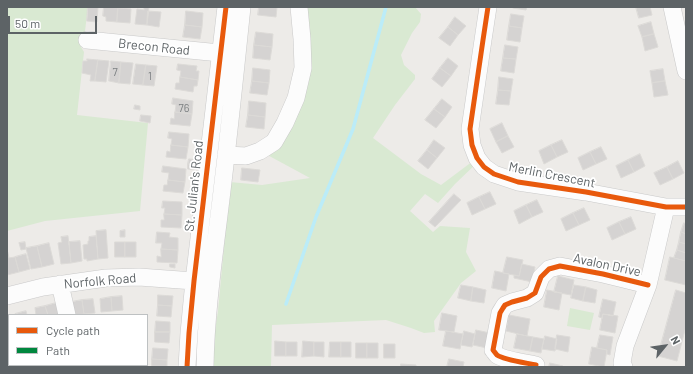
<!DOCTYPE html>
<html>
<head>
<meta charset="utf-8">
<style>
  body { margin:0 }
  #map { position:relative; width:693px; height:374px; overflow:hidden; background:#edebe8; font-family:Barlow,sans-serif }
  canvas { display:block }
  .frame { position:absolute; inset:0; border:8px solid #5d6366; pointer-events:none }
  .legend { position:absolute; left:8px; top:314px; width:140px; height:52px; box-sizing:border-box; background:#fff; border:1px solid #bec1c2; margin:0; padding:5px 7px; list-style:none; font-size:12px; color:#5d6366 }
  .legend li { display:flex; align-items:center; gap:8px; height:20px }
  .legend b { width:20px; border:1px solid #bec1c2 }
  .north { position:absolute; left:645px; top:326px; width:40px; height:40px; -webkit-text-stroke:3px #fff; paint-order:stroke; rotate:61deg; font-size:11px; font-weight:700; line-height:16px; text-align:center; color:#5d6366 }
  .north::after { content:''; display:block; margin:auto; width:14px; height:18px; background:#5d6366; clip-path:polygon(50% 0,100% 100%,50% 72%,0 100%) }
  .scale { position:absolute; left:8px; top:16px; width:89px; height:18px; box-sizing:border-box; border:2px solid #5d6366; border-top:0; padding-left:5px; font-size:12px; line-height:14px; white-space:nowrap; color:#5d6366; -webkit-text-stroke:3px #fff; paint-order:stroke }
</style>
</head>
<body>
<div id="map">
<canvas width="693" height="374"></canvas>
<div class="frame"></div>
<ul class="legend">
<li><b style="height:5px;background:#e8590c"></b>Cycle path</li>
<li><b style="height:5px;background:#00873e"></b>Path</li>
</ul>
<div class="north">N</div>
<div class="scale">50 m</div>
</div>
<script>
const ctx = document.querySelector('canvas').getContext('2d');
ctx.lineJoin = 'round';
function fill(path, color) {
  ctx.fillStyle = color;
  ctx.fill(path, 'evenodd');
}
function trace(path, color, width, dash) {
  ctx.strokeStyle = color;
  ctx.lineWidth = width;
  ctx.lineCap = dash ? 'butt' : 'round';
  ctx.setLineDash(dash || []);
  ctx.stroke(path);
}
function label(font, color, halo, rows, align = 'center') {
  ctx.font = font + ' Barlow,sans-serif';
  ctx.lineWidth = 3.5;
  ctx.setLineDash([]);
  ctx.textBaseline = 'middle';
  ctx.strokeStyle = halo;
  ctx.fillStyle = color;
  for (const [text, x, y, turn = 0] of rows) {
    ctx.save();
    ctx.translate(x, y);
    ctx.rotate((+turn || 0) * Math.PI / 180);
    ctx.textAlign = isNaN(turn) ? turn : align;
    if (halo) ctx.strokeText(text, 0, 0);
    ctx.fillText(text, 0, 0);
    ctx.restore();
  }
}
fill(new Path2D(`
  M 7,7 L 88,7 L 85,31 L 81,47 L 84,52 L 77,115 L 148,123 L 140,211 L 45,221 L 7,231 Z
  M 299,7 L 415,7 L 421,14 L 420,22 L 412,33 L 401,55 L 404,65 L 415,75 L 415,79 L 395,105 L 373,138 L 421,174 L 441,185 L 477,158 L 479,161 L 455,184 L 438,203 L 425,194 L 410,211 L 433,232 L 440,226 L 470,228 L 466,252 L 476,271 L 461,283 L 434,321 L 435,332 L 424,333 L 411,328 L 386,320 L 272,325 L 271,367 L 210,367 L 213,335 L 216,324 L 218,311 L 230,182 L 262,185 L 310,178 L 260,151 L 296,98 Z
  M 570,308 L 594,313 L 590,330 L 567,326 Z`), '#d9e9d2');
trace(new Path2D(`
  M 286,304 L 316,217 L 353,129 L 386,7`), '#bbecf8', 3.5);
const building = new Path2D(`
  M 88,7 L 98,7 L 97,22 L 87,21 Z
  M 104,7 L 118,8 L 117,22 L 106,21 L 106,17 L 103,16 Z
  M 144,7 L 149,7 L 147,25 L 135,24 L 137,9 L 144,10 Z
  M 259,7 L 277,7 L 276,17 L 258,15 Z
  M 513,7 L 527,7 L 526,10 L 513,8 Z
  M 636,7 L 650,7 L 652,15 L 639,18 Z
  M 118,8 L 131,9 L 130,23 L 117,22 Z
  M 148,11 L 161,12 L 159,27 L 147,25 Z
  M 186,11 L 203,13 L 202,27 L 185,25 Z
  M 511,14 L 524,16 L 522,28 L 509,26 Z
  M 455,17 L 466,26 L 458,35 L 448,27 Z
  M 651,22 L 654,34 L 642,37 L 638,26 Z
  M 185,25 L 202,27 L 200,39 L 183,37 Z
  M 509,26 L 522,28 L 520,42 L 507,40 Z
  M 448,27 L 458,35 L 450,46 L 439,38 Z
  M 256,32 L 273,34 L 272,47 L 254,45 Z
  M 654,34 L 658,47 L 645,51 L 642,37 Z
  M 254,45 L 272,47 L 270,60 L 253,58 Z
  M 505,45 L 518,47 L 516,59 L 503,58 Z
  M 448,58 L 458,66 L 451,76 L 440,68 Z
  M 503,58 L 516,59 L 514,73 L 501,71 Z
  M 87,59 L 98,60 L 95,81 L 90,81 L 91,75 L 82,73 L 83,61 L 87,61 Z
  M 98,60 L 109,61 L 106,82 L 95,81 Z
  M 111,61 L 121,62 L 119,83 L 109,81 Z
  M 121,62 L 133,63 L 130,84 L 119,83 Z
  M 136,64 L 146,65 L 143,85 L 133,84 Z
  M 178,64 L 197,66 L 196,71 L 199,71 L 198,80 L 180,77 L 181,71 L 177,70 Z
  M 146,65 L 157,66 L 154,86 L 143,85 Z
  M 253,68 L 270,70 L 269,83 L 252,81 Z
  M 440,68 L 451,76 L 442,87 L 432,79 Z
  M 663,69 L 665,81 L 652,83 L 650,71 Z
  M 180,77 L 198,80 L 197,86 L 194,86 L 193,92 L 175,89 L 176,83 L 179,83 Z
  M 499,77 L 513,79 L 511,91 L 498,90 Z
  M 252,81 L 269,83 L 267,95 L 250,93 Z
  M 665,81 L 668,95 L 654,97 L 652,83 Z
  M 498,90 L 511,91 L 509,105 L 496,104 Z
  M 173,98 L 193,101 L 192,114 L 175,112 L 176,105 L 172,104 Z
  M 442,99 L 452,107 L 445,117 L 434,109 Z
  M 249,101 L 266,103 L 265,117 L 248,115 Z
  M 135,105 L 140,106 L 140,110 L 134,109 Z
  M 434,109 L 445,117 L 436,128 L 425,120 Z
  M 175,112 L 192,114 L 190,126 L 170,124 L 171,118 L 174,119 Z
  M 141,115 L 151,116 L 150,123 L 140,121 Z
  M 248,115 L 265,117 L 264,129 L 246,127 Z
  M 502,123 L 508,136 L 496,142 L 490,129 Z
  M 169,132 L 189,134 L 188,147 L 171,145 L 172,139 L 168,138 Z
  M 508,136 L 514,147 L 502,153 L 496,142 Z
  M 434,140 L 445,148 L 437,158 L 427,150 Z
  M 562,140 L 568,152 L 557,157 L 551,145 Z
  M 171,145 L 188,147 L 186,159 L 166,157 L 167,151 L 170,152 Z
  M 551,145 L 557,157 L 544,164 L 539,151 Z
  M 601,147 L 607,159 L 596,164 L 590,152 Z
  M 427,150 L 437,158 L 428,169 L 418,161 Z
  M 590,152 L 596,164 L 583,170 L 578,158 Z
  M 640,154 L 645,166 L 634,172 L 628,160 Z
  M 189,159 L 199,160 L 198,165 L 188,164 Z
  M 628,160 L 634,172 L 621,178 L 616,166 Z
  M 678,161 L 684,173 L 673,179 L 667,167 Z
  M 188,164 L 198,165 L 198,170 L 188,169 Z
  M 163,166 L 186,169 L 185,182 L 168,180 L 169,173 L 162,172 Z
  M 667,167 L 673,179 L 660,185 L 654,173 Z
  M 242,168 L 260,170 L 258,182 L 241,180 Z
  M 168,180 L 185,182 L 183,193 L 163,191 L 164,185 L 167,185 Z
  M 490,192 L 496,204 L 485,209 L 479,197 Z
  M 454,194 L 461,200 L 435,227 L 429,222 Z
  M 479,197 L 485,209 L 472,215 L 467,203 Z
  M 537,200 L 543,212 L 532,217 L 526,205 Z
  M 163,201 L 182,202 L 182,215 L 164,214 L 165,208 L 162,208 Z
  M 526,205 L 532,217 L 519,224 L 514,211 Z
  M 584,208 L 590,220 L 579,225 L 573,213 Z
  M 573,213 L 579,225 L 566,231 L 561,219 Z
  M 164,214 L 182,215 L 181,228 L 161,227 L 161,220 L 164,220 Z
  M 631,217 L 636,229 L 625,234 L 619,222 Z
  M 619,222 L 625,234 L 612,240 L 607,228 Z
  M 684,223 L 686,224 L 686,234 L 681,232 Z
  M 106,230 L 108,258 L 98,259 L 96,231 Z
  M 125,230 L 125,237 L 120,237 L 120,231 Z
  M 157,232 L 170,233 L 169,237 L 178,238 L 178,250 L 161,249 L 162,243 L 156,243 Z
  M 681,232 L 686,234 L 686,244 L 679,242 Z
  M 68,236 L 71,263 L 61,264 L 58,243 L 62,242 L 61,237 Z
  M 96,236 L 98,259 L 87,261 L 87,259 L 84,259 L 83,245 L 88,244 L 88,241 L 89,241 L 89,237 Z
  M 80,241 L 82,261 L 71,263 L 69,242 Z
  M 25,242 L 26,249 L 21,250 L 19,243 Z
  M 115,242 L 125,242 L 125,257 L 115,257 Z
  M 125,242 L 136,242 L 136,257 L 125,257 Z
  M 679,242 L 686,244 L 686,253 L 677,250 Z
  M 49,243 L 54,264 L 42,267 L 37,246 Z
  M 37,246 L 42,267 L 31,269 L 26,248 Z
  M 161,249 L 178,250 L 177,263 L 157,262 L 157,256 L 161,257 Z
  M 677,250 L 686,253 L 686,261 L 674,258 Z
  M 8,253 L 9,258 L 15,257 L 19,272 L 7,275 L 7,254 Z
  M 26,254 L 30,269 L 19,272 L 15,257 Z
  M 507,257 L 523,260 L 519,276 L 503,273 Z
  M 670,257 L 686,261 L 686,285 L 665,280 Z
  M 170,264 L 175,264 L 175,268 L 170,267 Z
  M 522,264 L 535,267 L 532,282 L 514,278 L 514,275 L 519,276 Z
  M 495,271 L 509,274 L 506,291 L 492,288 Z
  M 558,276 L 574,280 L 571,295 L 554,292 Z
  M 461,285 L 473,287 L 471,301 L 458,298 Z
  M 574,285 L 586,287 L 583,301 L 571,298 Z
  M 473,287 L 486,290 L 484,303 L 471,301 Z
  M 586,287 L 597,290 L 595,303 L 583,301 Z
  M 547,290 L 562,293 L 559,310 L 544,307 Z
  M 676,290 L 686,293 L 686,326 L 677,361 L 658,356 Z
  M 158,295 L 173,296 L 172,306 L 158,305 Z
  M 122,296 L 123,310 L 112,311 L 111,297 Z
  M 111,297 L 112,311 L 101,312 L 100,299 Z
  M 93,299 L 95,313 L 84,314 L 82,300 Z
  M 603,299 L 616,302 L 613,316 L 603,314 L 602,318 L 599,317 Z
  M 82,300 L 84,314 L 73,315 L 71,302 Z
  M 56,303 L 59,315 L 48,315 L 45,306 Z
  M 158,305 L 172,306 L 171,317 L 157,316 Z
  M 45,306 L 48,315 L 36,315 L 35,308 Z
  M 26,311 L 27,315 L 15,315 L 15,314 Z
  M 442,313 L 457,316 L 454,332 L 439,330 Z
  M 603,314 L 618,316 L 615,333 L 600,330 Z
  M 509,315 L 530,319 L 527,336 L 506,331 Z
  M 7,316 L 9,316 L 9,330 L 8,330 L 7,326 Z
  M 156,321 L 170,322 L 170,332 L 155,332 Z
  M 476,330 L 490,333 L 487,348 L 473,345 Z
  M 446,331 L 463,334 L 460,349 L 443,346 Z
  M 464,331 L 475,334 L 472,347 L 461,345 Z
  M 155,332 L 170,332 L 169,343 L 155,342 Z
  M 517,334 L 533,337 L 530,351 L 514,348 Z
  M 557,335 L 570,337 L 568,352 L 555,349 Z
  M 600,335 L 613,337 L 610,355 L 607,354 L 607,350 L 597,348 Z
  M 545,336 L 557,339 L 555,351 L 542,349 Z
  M 533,337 L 544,339 L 541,353 L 530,351 Z
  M 275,341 L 286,342 L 286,356 L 275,356 Z
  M 303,341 L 314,342 L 314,356 L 302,357 Z
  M 286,342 L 297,342 L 297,356 L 286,356 Z
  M 314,342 L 324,342 L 324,357 L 314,356 Z
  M 330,342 L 341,342 L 341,357 L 329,357 Z
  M 341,342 L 351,342 L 351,357 L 341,357 Z
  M 356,343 L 367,343 L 367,358 L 356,358 Z
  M 367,343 L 378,343 L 378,358 L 367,358 Z
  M 384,344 L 395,344 L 395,358 L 384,358 Z
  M 592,347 L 607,350 L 604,367 L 589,364 Z
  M 153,348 L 168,349 L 167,360 L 152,359 Z
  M 152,359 L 167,360 L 167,367 L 152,367 Z
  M 449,359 L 464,362 L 463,367 L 447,367 Z
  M 550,363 L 563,366 L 563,367 L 549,367 Z
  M 401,364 L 416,365 L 416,367 L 401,367 Z
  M 43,365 L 58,365 L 58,367 L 44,367 Z`);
fill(building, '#d5d3d2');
trace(building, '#dcdad7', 1);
const minor = new Path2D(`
  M 488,7 L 483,40 L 470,129 L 472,145 L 477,158 L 484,167 L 494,174 L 518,182 L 586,192 L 666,207 L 686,207
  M 672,7 L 686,71
  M 87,40 L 220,53
  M 226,155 L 246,156 L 260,151 L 274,142 L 285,123 L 296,98 L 303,68 L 302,39 L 299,7
  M 60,284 L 67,315
  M 7,296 L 43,287 L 106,278 L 139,277 L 194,281
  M 78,365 L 78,367
  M 536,365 C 527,363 504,360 497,355 C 496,354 494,351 493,350 L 500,313 L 503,308 L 505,305 L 512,302 L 527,298 L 535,293 L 541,277 L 549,269 L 560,266 L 603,274 L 648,285
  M 187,367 L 189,333 L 194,281 L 226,7
  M 205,367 C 206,305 216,244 223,182 C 230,124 236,65 242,7
  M 624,367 L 622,363 L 625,346 L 648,285 L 666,207`);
trace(minor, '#c9c9c9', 18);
trace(minor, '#fcfcfc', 17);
trace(new Path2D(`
  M 7,349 L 9,354
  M 14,365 L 15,367`), '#00873e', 4, [8, 4]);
trace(new Path2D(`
  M 488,7 L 483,40 L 470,129 L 472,145 L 477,158 L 484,167 L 494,174 L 518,182 L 586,192 L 666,207 L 686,207
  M 536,365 C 527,363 504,360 497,355 C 496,354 494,351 493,350 L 500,313 L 503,308 L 505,305 L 512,302 L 527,298 L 535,293 L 541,277 L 549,269 L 560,266 L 603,274 L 648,285
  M 187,367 L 189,333 L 194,281 L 226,7`), '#e8590c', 5);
label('11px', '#7c8082', null, [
  ["7",115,72],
  ["1",150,76],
  ["76",184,108]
]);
label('13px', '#5d6366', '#fff', [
  ["Brecon Road",154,47,6],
  ["Merlin Crescent",552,175,11],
  ["St. Julian's Road",194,186,-84],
  ["Avalon Drive",607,265,12],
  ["Norfolk Road",100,281,-5]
]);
</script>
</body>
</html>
